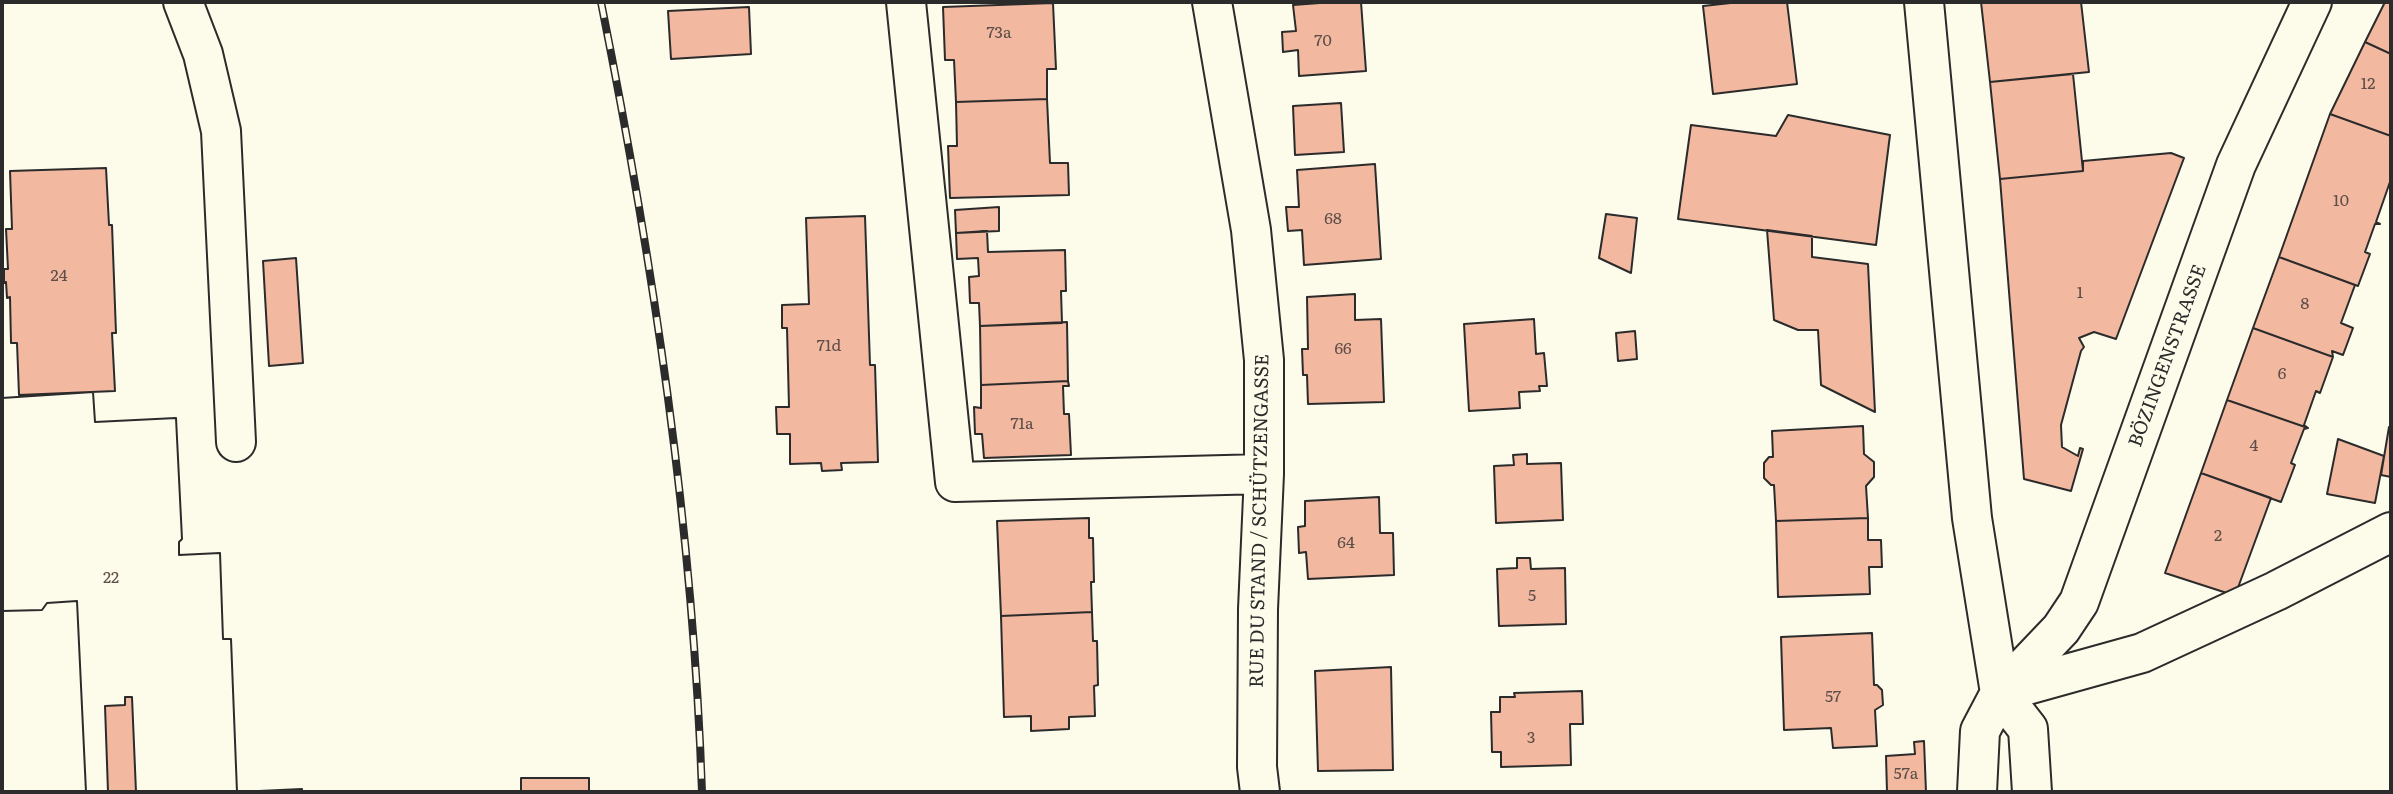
<!DOCTYPE html>
<html>
<head>
<meta charset="utf-8">
<style>
  body { margin:0 }
  #map { position:relative; width:2393px; height:794px; overflow:hidden; background:#fdfbea; font-family:Literata,serif }
  canvas { display:block }
  .frame { position:absolute; inset:0; border:4px solid #2b2b2b; pointer-events:none }
</style>
</head>
<body>
<div id="map">
<canvas width="2393" height="794"></canvas>
<div class="frame"></div>
</div>
<script>
const ctx = document.querySelector('canvas').getContext('2d');
ctx.lineJoin = 'round';
function fill(path, color) {
  ctx.fillStyle = color;
  ctx.fill(path, 'evenodd');
}
function trace(path, color, width, dash) {
  ctx.strokeStyle = color;
  ctx.lineWidth = width;
  ctx.lineCap = dash ? 'butt' : 'round';
  ctx.setLineDash(dash || []);
  ctx.stroke(path);
}
function label(font, color, halo, rows, align = 'center') {
  ctx.font = font + ' Literata,serif';
  ctx.lineWidth = 5;
  ctx.setLineDash([]);
  ctx.textBaseline = 'middle';
  ctx.strokeStyle = halo;
  ctx.fillStyle = color;
  for (const [text, x, y, turn = 0] of rows) {
    ctx.save();
    ctx.translate(x, y);
    ctx.rotate((+turn || 0) * Math.PI / 180);
    ctx.textAlign = isNaN(turn) ? turn : align;
    if (halo) ctx.strokeText(text, 0, 0);
    ctx.fillText(text, 0, 0);
    ctx.restore();
  }
}
const building = new Path2D(`
  M 1333,2 L 1361,2 L 1366,71 L 1299,76 L 1298,50 L 1283,52 L 1282,32 L 1296,31 L 1293,5 Z
  M 1740,2 L 1787,2 L 1797,84 L 1713,94 L 1703,6 Z
  M 1981,2 L 2081,2 L 2089,72 L 1990,82 Z
  M 2385,2 L 2391,2 L 2391,54 L 2365,42 Z
  M 1053,3 L 1056,69 L 1047,69 L 1047,99 L 956,102 L 954,60 L 945,60 L 943,7 Z
  M 749,7 L 751,54 L 671,59 L 668,11 Z
  M 2365,42 L 2391,54 L 2391,136 L 2330,114 Z
  M 2073,74 L 2083,171 L 2000,179 L 1990,82 Z
  M 1047,99 L 1050,163 L 1068,163 L 1069,195 L 950,198 L 948,146 L 957,146 L 956,102 Z
  M 1341,103 L 1344,152 L 1295,155 L 1293,106 Z
  M 2330,114 L 2391,136 L 2391,179 L 2376,222 L 2380,224 L 2375,224 L 2365,252 L 2370,254 L 2358,286 L 2279,257 Z
  M 1788,115 L 1890,135 L 1876,245 L 1678,219 L 1691,125 L 1776,136 Z
  M 2171,153 L 2184,158 L 2116,339 L 2094,332 L 2079,338 L 2084,347 L 2081,351 L 2061,425 L 2062,447 L 2078,456 L 2080,448 L 2083,449 L 2071,491 L 2024,479 L 2000,179 L 2083,171 L 2083,161 Z
  M 1375,164 L 1381,259 L 1304,265 L 1302,230 L 1288,231 L 1286,207 L 1299,207 L 1297,170 Z
  M 106,168 L 109,225 L 112,225 L 116,333 L 112,333 L 115,391 L 19,395 L 17,343 L 11,343 L 10,297 L 7,298 L 6,282 L 4,283 L 4,269 L 8,269 L 6,229 L 12,229 L 10,171 Z
  M 999,207 L 999,231 L 956,233 L 955,210 Z
  M 1606,214 L 1637,218 L 1631,273 L 1599,258 Z
  M 865,216 L 870,365 L 875,365 L 878,462 L 841,463 L 842,470 L 822,471 L 821,463 L 790,464 L 790,434 L 777,434 L 776,407 L 789,407 L 787,328 L 782,328 L 782,305 L 809,304 L 806,218 Z
  M 1767,230 L 1812,236 L 1812,257 L 1868,264 L 1875,412 L 1821,385 L 1818,330 L 1798,330 L 1774,320 Z
  M 987,231 L 988,252 L 1065,250 L 1066,291 L 1061,291 L 1062,323 L 980,326 L 979,303 L 970,303 L 969,277 L 979,276 L 978,258 L 957,259 L 956,233 Z
  M 2279,257 L 2355,285 L 2341,323 L 2353,328 L 2343,355 L 2332,351 L 2333,357 L 2253,328 Z
  M 296,258 L 303,363 L 269,366 L 263,261 Z
  M 1355,294 L 1355,320 L 1381,319 L 1384,402 L 1308,404 L 1307,375 L 1303,375 L 1302,349 L 1308,349 L 1307,297 Z
  M 1534,319 L 1536,354 L 1544,353 L 1547,386 L 1539,386 L 1540,391 L 1519,392 L 1520,408 L 1469,411 L 1464,324 Z
  M 1067,322 L 1068,381 L 981,385 L 980,326 Z
  M 2253,328 L 2333,357 L 2320,393 L 2316,391 L 2304,425 L 2308,428 L 2227,400 Z
  M 1635,331 L 1637,359 L 1618,361 L 1616,333 Z
  M 1068,381 L 1069,386 L 1063,386 L 1064,414 L 1069,414 L 1071,455 L 984,458 L 982,434 L 975,434 L 974,407 L 981,408 L 981,385 Z
  M 93,392 L 95,422 L 176,418 L 182,539 L 179,542 L 179,555 L 220,553 L 223,639 L 231,639 L 237,792 L 302,789 L 302,792 L 136,792 L 132,697 L 125,697 L 125,705 L 105,706 L 108,792 L 86,792 L 77,601 L 47,603 L 42,610 L 2,611 L 2,398 Z
  M 93,392 L 95,422 L 176,418 L 182,539 L 179,542 L 179,555 L 220,553 L 223,639 L 231,639 L 237,792 L 302,789 L 302,792 L 86,792 L 77,601 L 47,603 L 42,610 L 2,611 L 2,398 Z
  M 2227,400 L 2308,428 L 2304,429 L 2291,463 L 2295,465 L 2281,502 L 2201,473 Z
  M 1863,426 L 1864,454 L 1874,462 L 1874,477 L 1866,486 L 1868,518 L 1776,521 L 1774,485 L 1771,485 L 1764,478 L 1764,463 L 1769,457 L 1773,457 L 1772,431 Z
  M 2389,427 L 2391,428 L 2391,477 L 2381,475 Z
  M 2338,439 L 2384,456 L 2375,503 L 2327,494 Z
  M 1527,454 L 1527,464 L 1561,463 L 1563,520 L 1496,523 L 1494,466 L 1514,465 L 1513,455 Z
  M 2201,473 L 2271,498 L 2236,593 L 2233,595 L 2165,573 Z
  M 1379,497 L 1380,533 L 1393,533 L 1394,575 L 1308,579 L 1306,552 L 1299,553 L 1298,527 L 1305,526 L 1305,501 Z
  M 1089,518 L 1089,538 L 1093,538 L 1094,582 L 1091,582 L 1092,612 L 1001,616 L 997,521 Z
  M 1868,518 L 1868,540 L 1881,540 L 1882,567 L 1869,567 L 1870,594 L 1778,597 L 1776,521 Z
  M 1517,558 L 1530,558 L 1531,569 L 1565,568 L 1566,624 L 1499,626 L 1497,569 L 1517,568 Z
  M 1092,612 L 1093,641 L 1097,641 L 1098,685 L 1094,686 L 1095,716 L 1069,717 L 1069,729 L 1031,731 L 1031,716 L 1004,717 L 1001,616 Z
  M 1872,633 L 1874,685 L 1877,685 L 1882,690 L 1883,705 L 1875,710 L 1877,746 L 1833,748 L 1831,728 L 1784,730 L 1781,637 Z
  M 1391,667 L 1393,770 L 1318,771 L 1315,671 Z
  M 1582,691 L 1583,724 L 1570,724 L 1571,765 L 1501,767 L 1501,752 L 1492,752 L 1491,712 L 1500,712 L 1500,697 L 1515,697 L 1514,693 Z
  M 1924,741 L 1926,792 L 1887,792 L 1886,756 L 1915,754 L 1914,742 Z
  M 521,778 L 589,778 L 589,792 L 521,792 Z`);
fill(building, '#f2b8a0');
trace(building, '#2b2b2b', 2);
const minor = new Path2D(`
  M 183,2 L 203,54 L 221,131 L 236,442
  M 906,2 L 955,482 L 1264,474
  M 1212,2 L 1251,230 L 1264,360 L 1264,474 L 1258,609 L 1257,767 L 1260,792
  M 2002,692 L 2142,653 L 2276,591 L 2391,532
  M 2000,693 L 2061,629 L 2079,602 L 2236,165 L 2312,2`);
const major = new Path2D(`
  M 1924,2 L 1972,518 L 2000,693 L 2028,729 L 2032,792
  M 1977,792 L 1980,731 L 2000,693`);
trace(minor, '#2b2b2b', 42);
trace(major, '#2b2b2b', 42);
trace(minor, '#fdfbea', 38);
trace(major, '#fdfbea', 38);
const rail = new Path2D(`
  M 601,2 C 653,262 693,527 702,792`);
trace(rail, '#2b2b2b', 8);
trace(rail, '#fdfbea', 5, [16]);
label('16px', '#5d4e48', null, [
  ["73a",999,33],
  ["70",1323,41],
  ["12",2368,84],
  ["10",2341,201],
  ["68",1333,219],
  ["24",59,276],
  ["1",2080,293],
  ["8",2305,304],
  ["71d",829,346],
  ["66",1343,349],
  ["6",2282,374],
  ["71a",1022,424],
  ["4",2254,446],
  ["2",2218,536],
  ["64",1346,543],
  ["22",111,578],
  ["5",1532,596],
  ["57",1833,697],
  ["3",1531,738],
  ["57a",1906,774]
]);
label('19px', '#2b2b2b', '#fdfbea', [
  ["BÖZINGENSTRASSE",2168,356,-70],
  ["RUE DU STAND / SCHÜTZENGASSE",1260,521,-89]
]);
</script>
</body>
</html>
